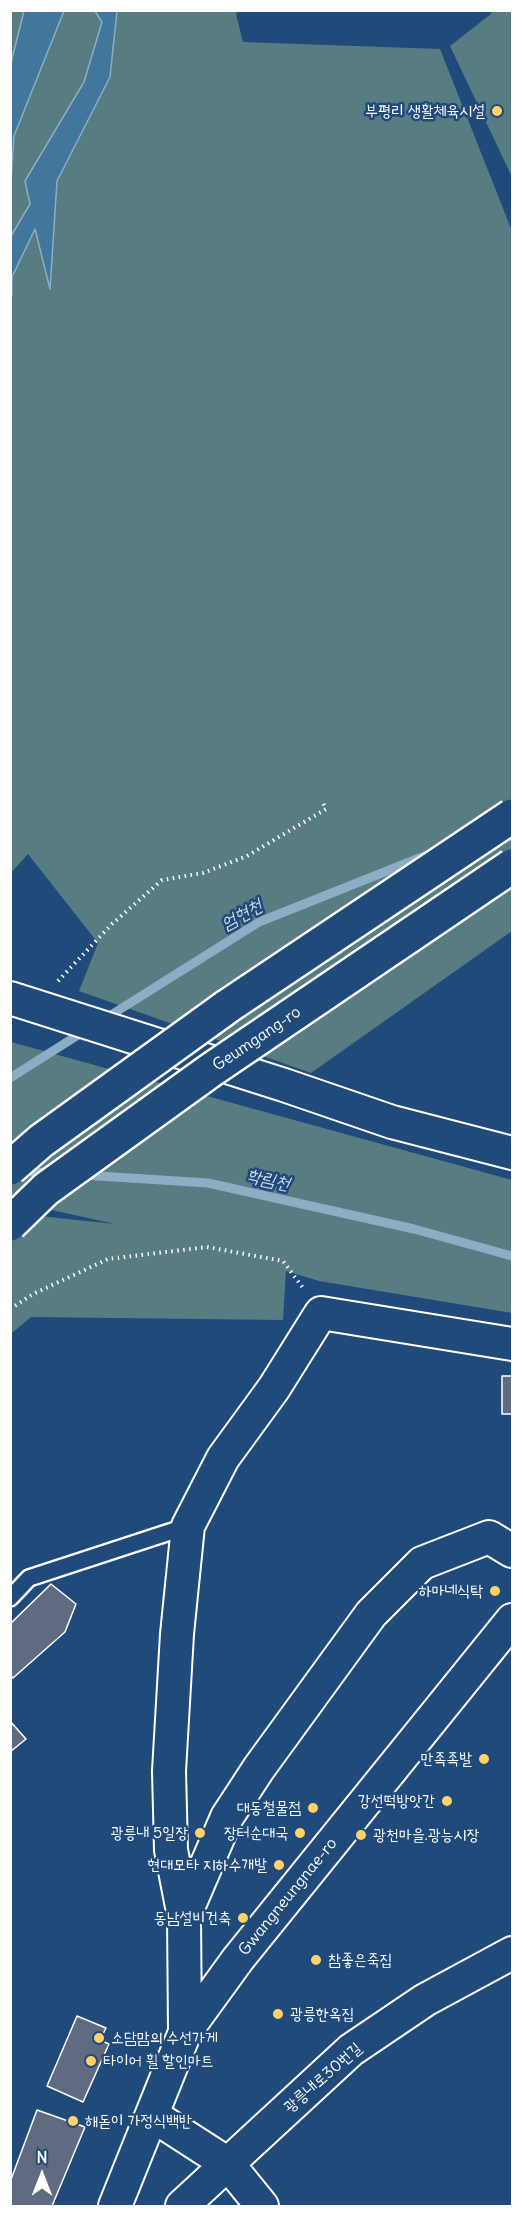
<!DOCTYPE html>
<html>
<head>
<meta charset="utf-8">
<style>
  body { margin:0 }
  #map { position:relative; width:523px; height:2217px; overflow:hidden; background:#1f4a7a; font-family:Delius,sans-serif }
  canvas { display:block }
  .frame { position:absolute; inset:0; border:12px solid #fff; pointer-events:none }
  .north { position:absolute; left:12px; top:2145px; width:60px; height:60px; -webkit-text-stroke:4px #1f4a7a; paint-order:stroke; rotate:0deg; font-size:16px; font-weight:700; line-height:24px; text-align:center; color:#fff }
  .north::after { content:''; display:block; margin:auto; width:21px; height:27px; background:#fff; clip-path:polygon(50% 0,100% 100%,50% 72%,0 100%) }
</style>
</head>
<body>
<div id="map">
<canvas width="523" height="2217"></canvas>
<div class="frame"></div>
<div class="north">N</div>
</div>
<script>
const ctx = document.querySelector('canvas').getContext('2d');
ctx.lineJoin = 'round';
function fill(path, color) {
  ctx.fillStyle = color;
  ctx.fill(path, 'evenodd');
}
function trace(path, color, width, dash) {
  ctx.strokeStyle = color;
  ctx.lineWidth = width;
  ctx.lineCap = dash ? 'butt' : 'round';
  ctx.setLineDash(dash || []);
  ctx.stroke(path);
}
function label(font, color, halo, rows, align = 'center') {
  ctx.font = font + ' Delius,"Poor Story",sans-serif';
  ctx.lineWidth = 5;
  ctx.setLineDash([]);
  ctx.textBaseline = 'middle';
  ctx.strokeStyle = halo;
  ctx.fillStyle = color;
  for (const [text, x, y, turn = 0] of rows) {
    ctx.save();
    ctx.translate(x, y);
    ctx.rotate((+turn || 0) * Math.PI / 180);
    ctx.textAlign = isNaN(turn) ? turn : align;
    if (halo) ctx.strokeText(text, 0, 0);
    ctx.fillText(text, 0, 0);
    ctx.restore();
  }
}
fill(new Path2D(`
  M 11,11 L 238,11 L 236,14 L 243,42 L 440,49 L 512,231 L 512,931 L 311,1073 L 79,991 L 98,943 L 28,854 L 11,873 Z
  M 491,11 L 512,11 L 512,177 L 450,46 L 491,14 Z
  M 11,1042 L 512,1180 L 512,1313 L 319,1281 L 286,1271 L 283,1320 L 31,1317 L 11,1334 L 11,1213 L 115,1224 L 11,1201 Z`), '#577c82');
const water = new Path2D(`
  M 24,11 L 64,11 L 14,136 L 11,180 L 11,63 Z
  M 95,11 L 117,11 L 110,77 L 57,181 L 50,289 L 35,229 L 12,277 L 12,295 L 11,298 L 11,236 L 30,204 L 25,181 L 84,82 L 102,22 Z`);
fill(water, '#41779d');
trace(water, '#8dadc4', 1.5);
trace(new Path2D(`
  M 103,1020 L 259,922 L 432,853
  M 10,1078 L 86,1030
  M 20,1171 L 51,1173
  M 83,1175 L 208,1183 L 414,1229 L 512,1256`), '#8dadc4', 9);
const building = new Path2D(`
  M 502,1376 L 512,1376 L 512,1414 L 502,1414 Z
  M 51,1584 L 76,1604 L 65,1632 L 13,1678 L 10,1675 L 10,1624 Z
  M 10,1721 L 26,1739 L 10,1752 Z
  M 77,2016 L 106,2028 L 100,2040 L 109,2044 L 83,2102 L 47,2086 Z
  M 37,2110 L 85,2127 L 52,2206 L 10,2206 L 10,2182 Z`);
fill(building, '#606b81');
trace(building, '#fff', 1.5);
const lane = new Path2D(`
  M 10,1598 L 29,1578 L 188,1526`);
const street = new Path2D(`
  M 10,998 L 284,1085 L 392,1122 L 512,1153
  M 184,1917 L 227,1817 L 259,1768 L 371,1614 L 422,1563 L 489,1537 L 512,1551
  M 185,2032 L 184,1917 L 171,1850 L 169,1771 L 177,1634 L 188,1526 L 223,1458 L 274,1388 L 321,1313 L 512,1344
  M 152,2115 L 228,2164 L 262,2206
  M 115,2206 L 185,2032 L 238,1959 L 512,1620
  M 182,2206 L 351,2050 L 425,2000 L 512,1953`);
trace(lane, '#fff', 20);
trace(street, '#fff', 36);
trace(new Path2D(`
  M 58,981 L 112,924 L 162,880 L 203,873 L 247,856 L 326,809 L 322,801
  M 10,1309 L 33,1294 L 108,1259 L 207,1247 L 283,1261 L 303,1288`), '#fff', 4, [1.5, 4.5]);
trace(lane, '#1f4a7a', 15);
trace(street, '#1f4a7a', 32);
const secondaryBridge = new Path2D(`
  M 10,1168 L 41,1141 L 228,1006 L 512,816
  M 10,1224 L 46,1189 L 211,1070 L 512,866`);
trace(secondaryBridge, '#fff', 38, []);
trace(secondaryBridge, '#1f4a7a', 33);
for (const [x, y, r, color] of [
  [497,111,6,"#ffd166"],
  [495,1591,6,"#ffd166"],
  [484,1759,6,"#ffd166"],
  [447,1801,6,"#ffd166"],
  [313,1808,6,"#ffd166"],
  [200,1833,6,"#ffd166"],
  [300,1833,6,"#ffd166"],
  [361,1835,6,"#ffd166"],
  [279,1865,6,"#ffd166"],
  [243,1918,6,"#ffd166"],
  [316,1960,6,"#ffd166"],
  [278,2014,6,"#ffd166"],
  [99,2038,6,"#ffd166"],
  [91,2061,6,"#ffd166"],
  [73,2121,6,"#ffd166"]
]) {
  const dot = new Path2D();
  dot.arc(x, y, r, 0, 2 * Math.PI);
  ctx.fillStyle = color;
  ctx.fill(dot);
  trace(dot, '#1f4a7a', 2);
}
label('16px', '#fff', '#1f4a7a', [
  ["부평리 생활체육시설",485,111],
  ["하마네식탁",483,1591],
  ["만족족발",472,1759],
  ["강선떡방앗간",435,1801],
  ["대동철물점",301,1808],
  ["광릉내 5일장",188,1833],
  ["장터순대국",288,1833],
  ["광천마을.광능시장",373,1835,"left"],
  ["현대모타 지하수개발",267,1865],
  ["동남설비건축",231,1918],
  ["참좋은죽집",328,1960,"left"],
  ["광릉한옥집",290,2014,"left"],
  ["소담맘의 수선가게",111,2038,"left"],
  ["타이어 휠 할인마트",103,2061,"left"],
  ["해돋이 가정식백반",85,2121,"left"]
], 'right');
label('16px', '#fff', '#1f4a7a', [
  ["Geumgang-ro",257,1039,-34],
  ["Gwangneungnae-ro",288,1897,-51],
  ["광릉내로30번길",323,2078,-41]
]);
label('italic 18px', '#d0dde6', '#1f4a7a', [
  ["엄현천",242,915,-29],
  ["학림천",268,1180,13]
]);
</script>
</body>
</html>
